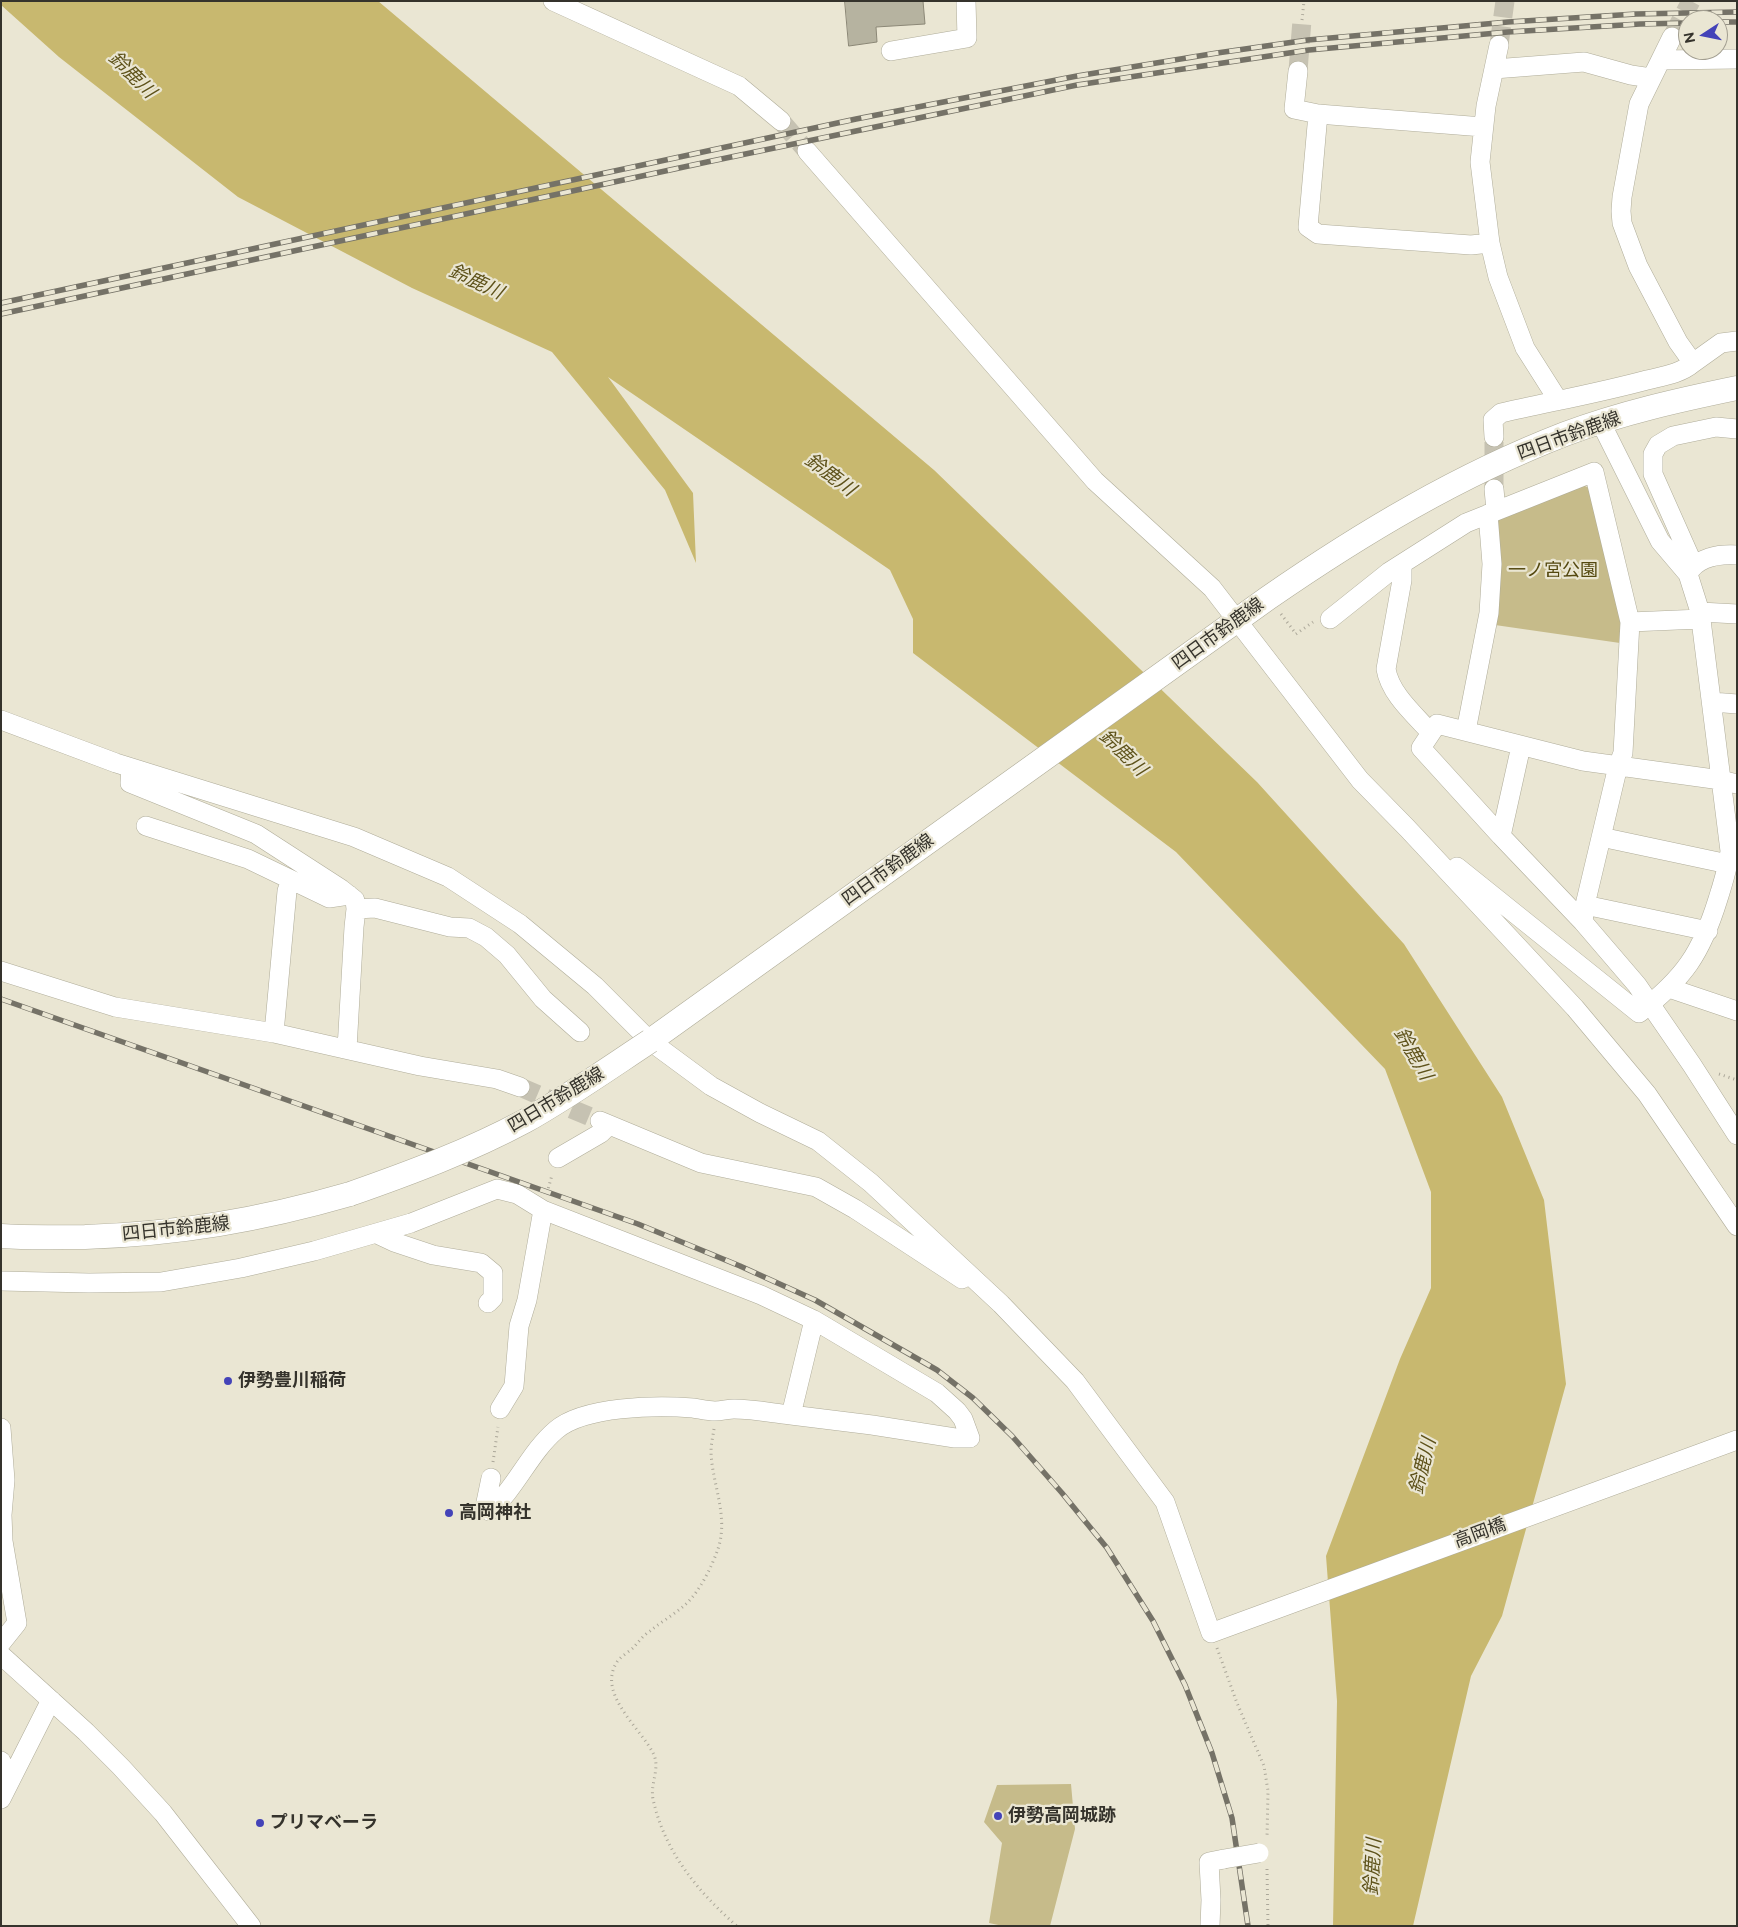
<!DOCTYPE html>
<html>
<head>
<meta charset="utf-8">
<style>
  body { margin:0 }
  #map { position:relative; width:1738px; height:1927px; overflow:hidden; background:#eae6d3; font-family:Raleway,sans-serif }
  canvas { display:block }
  .frame { position:absolute; inset:0; border:2px solid #35332c; pointer-events:none }
  .north { position:absolute; left:1678px; top:10px; width:50px; height:50px; box-sizing:border-box; background:#eae6d3; border:1px solid #a29e90; border-radius:50%; rotate:259deg; font-size:14px; font-weight:700; line-height:20px; text-align:center; color:#35332c }
  .north::after { content:''; display:block; margin:auto; width:18px; height:22px; background:#4443b8; clip-path:polygon(50% 0,100% 100%,50% 72%,0 100%) }
</style>
</head>
<body>
<div id="map">
<canvas width="1738" height="1927"></canvas>
<div class="frame"></div>
<div class="north">N</div>
</div>
<script>
const ctx = document.querySelector('canvas').getContext('2d');
ctx.lineJoin = 'round';
function fill(path, color) {
  ctx.fillStyle = color;
  ctx.fill(path, 'evenodd');
}
function trace(path, color, width, dash) {
  ctx.strokeStyle = color;
  ctx.lineWidth = width;
  ctx.lineCap = dash ? 'butt' : 'round';
  ctx.setLineDash(dash || []);
  ctx.stroke(path);
}
function label(font, color, halo, rows, align = 'center') {
  ctx.font = font + ' Raleway,"Noto Sans JP",sans-serif';
  ctx.lineWidth = 4.5;
  ctx.setLineDash([]);
  ctx.textBaseline = 'middle';
  ctx.strokeStyle = halo;
  ctx.fillStyle = color;
  for (const [text, x, y, turn = 0] of rows) {
    ctx.save();
    ctx.translate(x, y);
    ctx.rotate((+turn || 0) * Math.PI / 180);
    ctx.textAlign = isNaN(turn) ? turn : align;
    if (halo) ctx.strokeText(text, 0, 0);
    ctx.fillText(text, 0, 0);
    ctx.restore();
  }
}
fill(new Path2D(`
  M 1579,483 L 1591,489 L 1623,624 L 1620,643 L 1495,625 L 1496,520 Z
  M 1071,1784 L 1075,1829 L 1050,1926 L 1003,1926 L 989,1923 L 1002,1843 L 984,1822 L 997,1785 Z`), '#c6bb8a');
fill(new Path2D(`
  M 1,1 L 378,1 L 934,470 L 1257,782 L 1404,944 L 1502,1097 L 1544,1200 L 1566,1384 L 1502,1616 L 1471,1676 L 1413,1926 L 1333,1926 L 1337,1701 L 1326,1556 L 1400,1359 L 1431,1288 L 1431,1192 L 1385,1069 L 1176,852 L 913,653 L 913,619 L 890,570 L 608,377 L 693,493 L 696,563 L 665,490 L 552,352 L 412,288 L 238,197 L 59,57 L 1,5 Z`), '#c8b86f');
const building = new Path2D(`
  M 845,1 L 923,1 L 925,24 L 876,27 L 877,42 L 849,46 Z`);
fill(building, '#b6b3a0');
trace(building, '#8b8776', 1);
trace(new Path2D(`
  M 1672,37 L 1691,1
  M 1499,45 L 1505,1
  M 1298,71 L 1302,20
  M 781,121 L 807,151
  M 1494,489 L 1494,437
  M 520,1087 L 600,1121`), '#c6c2b2', 19, [19, 9]);
const minor = new Path2D(`
  M 553,1 L 739,86 L 781,121
  M 1672,37 L 1639,104 L 1622,197 L 1621,211 L 1622,223 L 1638,266 L 1678,342 L 1693,363 L 1721,343 L 1737,341
  M 1499,45 L 1486,106 L 1480,162 L 1490,243 L 1498,277 L 1525,348 L 1558,400
  M 891,51 L 967,38 L 966,1
  M 1661,60 L 1737,59
  M 1494,69 L 1584,62 L 1631,75 L 1651,78
  M 1298,71 L 1294,109 L 1318,114 L 1308,227 L 1318,234 L 1471,245 L 1490,243
  M 1318,114 L 1483,127
  M 807,151 L 1095,481 L 1212,588 L 1360,780 L 1407,828 L 1575,1008 L 1647,1094 L 1737,1226
  M 1494,437 L 1493,420 L 1501,413 C 1549,402 1599,393 1647,380 C 1663,376 1680,374 1693,363
  M 1494,489 L 1496,511
  M 1402,564 L 1402,580 L 1386,669 C 1390,694 1415,715 1431,733 L 1437,724 L 1583,761 L 1721,780 L 1737,784
  M 1693,564 L 1653,474 L 1653,454 L 1658,445 L 1673,436 L 1716,427 L 1737,429
  M 1688,574 C 1697,557 1719,554 1737,555
  M 1700,612 L 1737,614
  M 1330,619 L 1389,572 L 1466,523 L 1594,472 L 1630,622 L 1623,753 L 1618,766 L 1585,905 L 1583,922
  M 1630,622 L 1701,619
  M 1712,702 L 1737,704
  M 1,720 L 116,763 L 354,837 L 448,877 L 520,924 L 595,986 L 650,1041 L 711,1086 L 760,1113 L 818,1141 L 871,1183 L 1001,1304 L 1075,1381 L 1165,1502 L 1211,1633 L 1737,1440
  M 1466,731 L 1489,613 L 1492,564 L 1488,514
  M 1431,733 L 1421,748 L 1501,836 L 1583,922 L 1637,985 L 1692,1065 L 1737,1135
  M 131,768 L 130,783 L 256,834 L 341,889 L 355,900 L 356,909 L 375,908 L 450,927 L 469,928 L 486,937 L 507,955 L 543,999 L 580,1032
  M 146,826 L 248,859 L 329,898 L 349,895
  M 1501,836 L 1521,746
  M 1601,837 L 1728,864
  M 1457,867 L 1639,1013 C 1684,978 1701,954 1718,899 C 1723,883 1728,868 1730,851 L 1700,612 L 1688,574 L 1660,541 L 1601,423
  M 1585,905 L 1708,931
  M 1,971 L 115,1007 L 274,1033 L 420,1066 L 497,1079 L 520,1087
  M 1669,988 L 1737,1011
  M 274,1033 L 287,891 L 291,880
  M 347,1049 L 354,927 L 356,909
  M 600,1121 L 701,1163 L 816,1187 L 855,1209 L 962,1279
  M 558,1158 L 601,1133 L 609,1125
  M 377,1234 L 394,1242 L 433,1255 L 481,1263 L 493,1273 L 493,1298 L 488,1303
  M 1,1281 L 89,1283 L 161,1282 L 241,1268 L 314,1251 L 411,1223 L 497,1189 L 517,1194 L 543,1210 L 761,1295 L 814,1320 L 791,1415 L 872,1425 L 955,1438 L 970,1438 L 963,1419 L 957,1411 L 937,1393 L 814,1320
  M 500,1409 L 514,1386 L 519,1326 L 527,1300 L 543,1210
  M 1,1428 L 5,1480 L 2,1515 L 3,1541 L 17,1623 L 1,1643
  M 491,1478 L 485,1507 L 489,1511 C 516,1489 529,1453 556,1430 C 584,1406 657,1405 693,1408 C 700,1409 708,1411 715,1411 C 722,1411 728,1409 734,1409 C 753,1409 772,1413 791,1415
  M 1,1655 L 86,1732 L 121,1767 L 163,1813 L 251,1926
  M 1,1761 L 9,1783
  M 1,1799 L 51,1700
  M 1210,1926 L 1211,1900 L 1209,1862 L 1224,1859`);
const major = new Path2D(`
  M 650,1041 L 1268,598 C 1362,533 1459,475 1565,434 C 1621,413 1679,400 1737,388
  M 1,1236 C 29,1238 57,1237 85,1237 C 178,1234 260,1220 350,1194`);
trace(minor, '#afac99', 20);
trace(major, '#afac99', 25);
trace(new Path2D(`
  M 1302,20 L 1304,1
  M 1281,614 L 1296,634 L 1313,622
  M 1719,1074 L 1737,1080
  M 547,1193 L 552,1175
  M 714,1429 C 713,1436 711,1444 711,1452 C 712,1484 729,1516 718,1549 C 712,1566 700,1591 686,1604 C 675,1614 661,1622 650,1631 C 644,1635 639,1641 634,1647 C 629,1652 621,1656 617,1662 C 596,1694 642,1729 654,1755 C 660,1769 650,1784 653,1799 C 664,1851 698,1892 737,1926
  M 493,1462 L 498,1427
  M 1217,1648 L 1237,1703 L 1264,1766 L 1268,1791 L 1267,1838
  M 1267,1869 L 1268,1926`), '#aba799', 3, [1, 4]);
trace(minor, '#fff', 19);
trace(major, '#fff', 24);
const rail = new Path2D(`
  M 1718,22 L 1737,22
  M 1,303 L 856,119 L 1077,76 L 1217,53 L 1308,40 L 1508,22 L 1636,14 L 1737,12
  M 1,314 L 707,162 L 1077,85 L 1309,50 L 1508,32 L 1640,24 L 1688,23
  M 1,999 L 638,1224 L 740,1266 L 815,1300 L 937,1370 L 973,1398 L 1012,1436 L 1062,1493 L 1107,1548 L 1153,1621 L 1185,1685 L 1212,1753 L 1232,1818 L 1248,1926`);
trace(rail, '#757267', 5.5);
trace(rail, '#eae6d3', 4, [11]);
const minorBridge = new Path2D(`
  M 1224,1859 L 1259,1853`);
const majorBridge = new Path2D(`
  M 350,1194 C 410,1173 469,1151 525,1121 C 568,1097 609,1068 650,1041`);
trace(minorBridge, '#afac99', 20, []);
trace(majorBridge, '#afac99', 25, []);
trace(minorBridge, '#fff', 19);
trace(majorBridge, '#fff', 24);
for (const [x, y, r, color] of [
  [228,1381,5,"#4443b8"],
  [449,1513,5,"#4443b8"],
  [998,1816,5,"#4443b8"],
  [260,1823,5,"#4443b8"]
]) {
  const dot = new Path2D();
  dot.arc(x, y, r, 0, 2 * Math.PI);
  ctx.fillStyle = color;
  ctx.fill(dot);
  trace(dot, '#eae6d3', 2);
}
label('18px', '#35332c', '#eae6d3', [
  ["四日市鈴鹿線",1569,436,-20],
  ["四日市鈴鹿線",1218,634,-36],
  ["四日市鈴鹿線",888,870,-36],
  ["四日市鈴鹿線",556,1100,-31],
  ["四日市鈴鹿線",176,1229,-6],
  ["高岡橋",1480,1533,-20]
]);
label('18px', '#54480f', '#eae6d3', [
  ["一ノ宮公園",1553,571]
]);
label('bold 18px', '#35332c', '#eae6d3', [
  ["伊勢豊川稲荷",238,1381],
  ["高岡神社",459,1513],
  ["伊勢高岡城跡",1008,1816],
  ["プリマベーラ",270,1823]
], 'left');
label('italic 19px', '#5e521a', '#eae6d3', [
  ["鈴鹿川",132,75,45],
  ["鈴鹿川",476,282,25],
  ["鈴鹿川",830,475,37],
  ["鈴鹿川",1123,753,44],
  ["鈴鹿川",1413,1054,60],
  ["鈴鹿川",1423,1466,-76],
  ["鈴鹿川",1373,1867,-87]
]);
</script>
</body>
</html>
